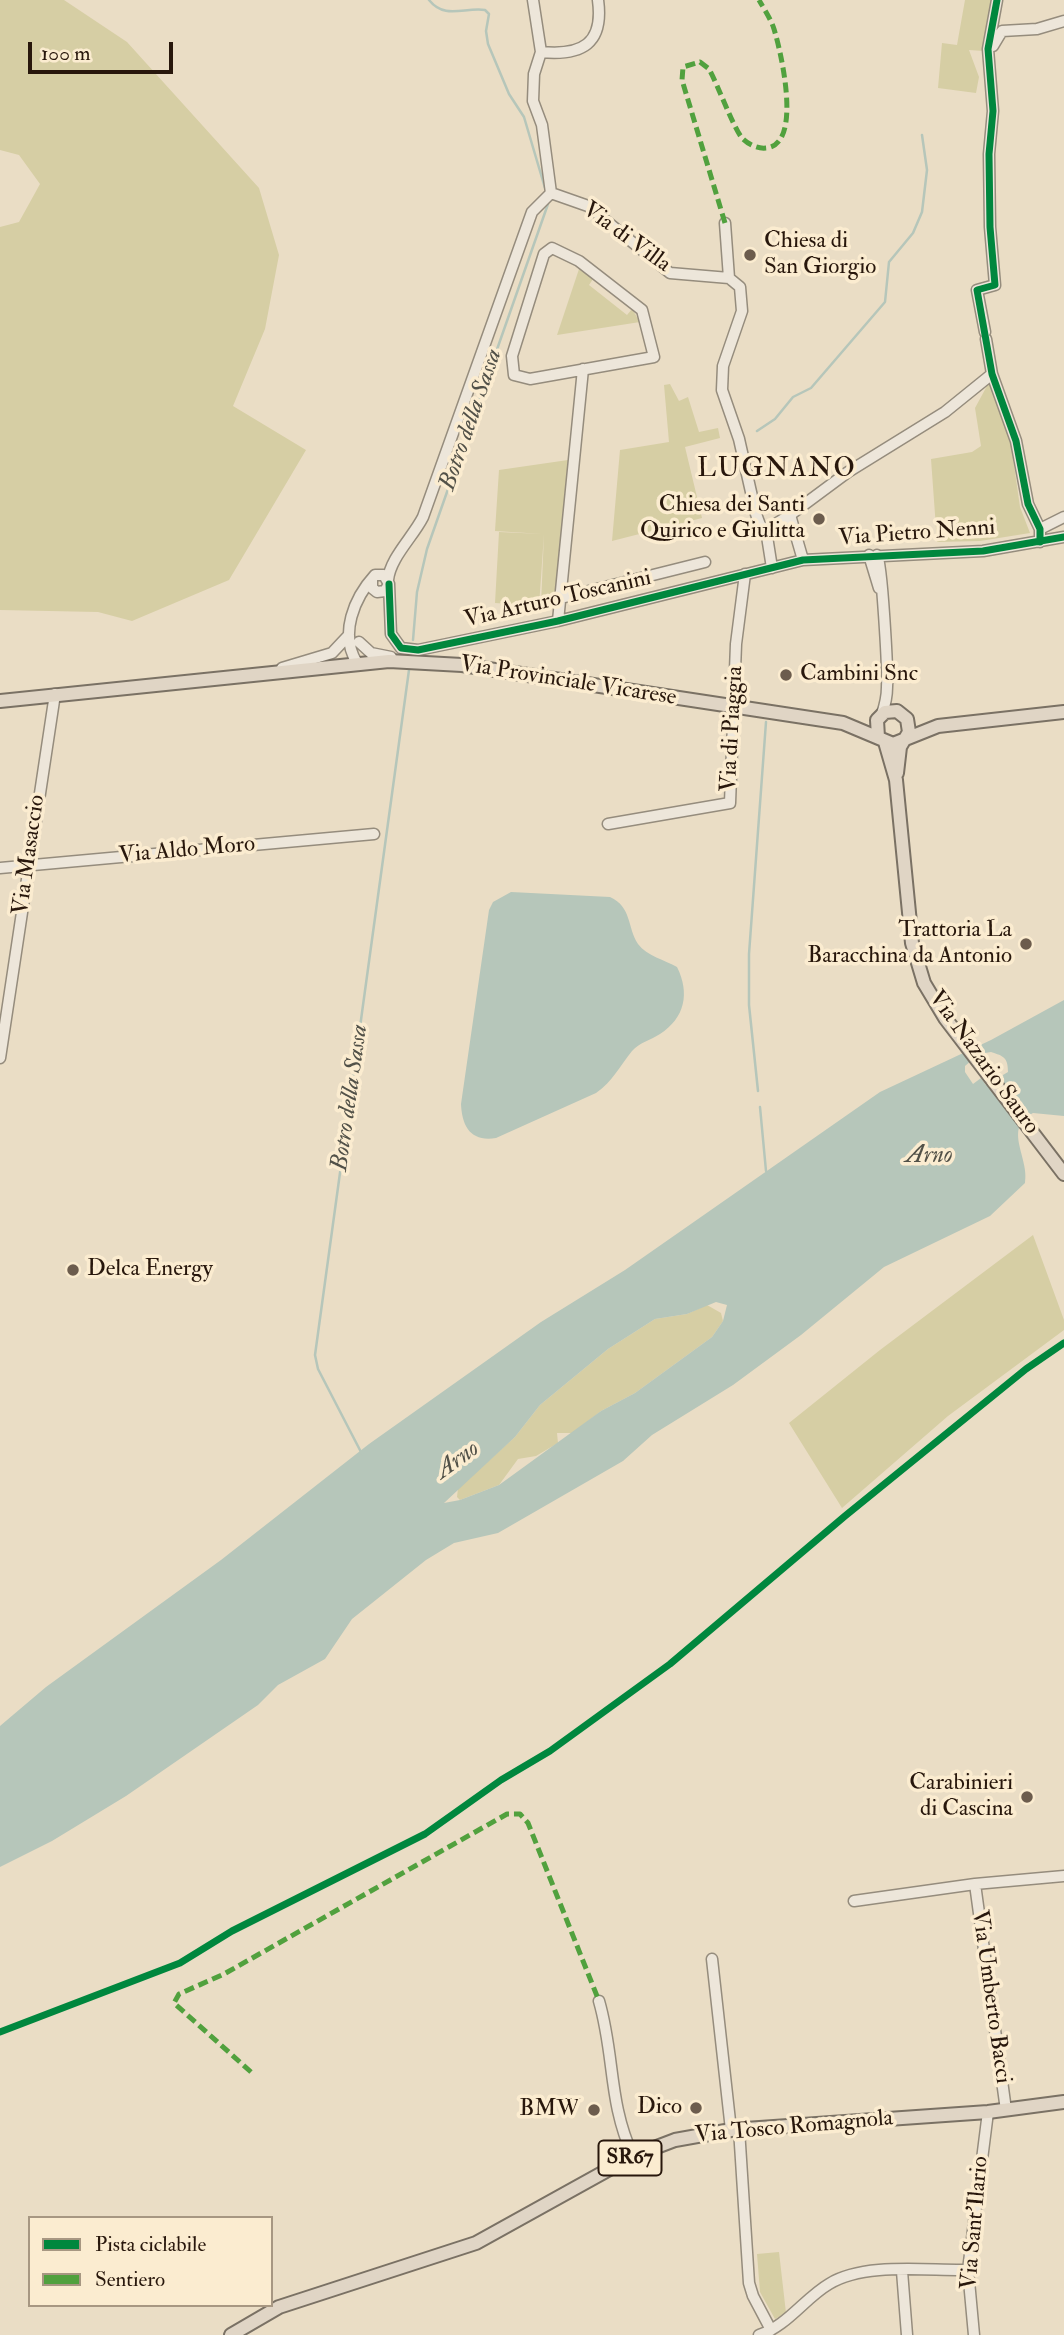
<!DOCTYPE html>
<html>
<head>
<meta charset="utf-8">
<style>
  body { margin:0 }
  #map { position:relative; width:1064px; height:2335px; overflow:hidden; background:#eaddc5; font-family:"IM FELL Double Pica",serif }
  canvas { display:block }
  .legend { position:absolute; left:28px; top:2216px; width:245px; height:91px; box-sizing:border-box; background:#fbecd0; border:2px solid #a79782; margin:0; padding:9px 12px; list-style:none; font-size:21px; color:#28170c }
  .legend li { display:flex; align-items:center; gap:14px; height:35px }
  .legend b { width:35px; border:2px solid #a79782 }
  .scale { position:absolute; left:28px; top:42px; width:145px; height:32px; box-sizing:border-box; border:4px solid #28170c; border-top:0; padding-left:9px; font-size:21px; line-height:24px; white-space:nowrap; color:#28170c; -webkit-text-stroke:5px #fbecd0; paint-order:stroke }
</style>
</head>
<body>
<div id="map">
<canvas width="1064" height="2335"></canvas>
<ul class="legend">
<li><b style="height:9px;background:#00873e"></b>Pista ciclabile</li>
<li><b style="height:9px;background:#51a13e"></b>Sentiero</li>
</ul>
<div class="scale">100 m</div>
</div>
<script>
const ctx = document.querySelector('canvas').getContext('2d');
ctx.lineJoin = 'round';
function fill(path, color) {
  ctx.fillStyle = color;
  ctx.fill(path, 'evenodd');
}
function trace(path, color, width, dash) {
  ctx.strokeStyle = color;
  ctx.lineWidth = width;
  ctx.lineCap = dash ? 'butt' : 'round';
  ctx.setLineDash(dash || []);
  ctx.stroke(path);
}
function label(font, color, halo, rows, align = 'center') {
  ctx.font = font + ' "IM FELL Double Pica",serif';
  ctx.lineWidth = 7;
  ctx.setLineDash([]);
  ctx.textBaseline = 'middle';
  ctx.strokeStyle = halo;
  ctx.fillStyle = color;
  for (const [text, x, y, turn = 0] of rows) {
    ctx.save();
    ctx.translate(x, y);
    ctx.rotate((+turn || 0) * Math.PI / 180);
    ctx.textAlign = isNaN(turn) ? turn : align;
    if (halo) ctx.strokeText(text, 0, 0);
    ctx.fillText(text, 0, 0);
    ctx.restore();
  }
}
fill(new Path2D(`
  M 0,0 L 64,0 L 127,42 L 259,188 L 279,255 L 265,329 L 233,406 L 306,450 L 229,580 L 132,621 L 98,612 L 0,610 L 0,227 L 19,222 L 40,184 L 19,155 L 0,150 Z
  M 965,0 L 993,0 L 984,51 L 969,50 L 979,77 L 976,93 L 938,88 L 942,43 L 957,45 Z
  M 579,269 L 593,279 L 589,285 L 627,315 L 632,309 L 640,322 L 557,335 Z
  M 670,384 L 679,401 L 688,397 L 699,432 L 718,428 L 720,438 L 685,447 L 702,518 L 612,541 L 620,450 L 669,442 L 664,385 Z
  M 988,384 L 991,384 L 1011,444 L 1020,507 L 1030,533 L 980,541 L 937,542 L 931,459 L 972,452 L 981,446 L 975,408 Z
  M 568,460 L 554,607 L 541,605 L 544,534 L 539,606 L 495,603 L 499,532 L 543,534 L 495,531 L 499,470 Z
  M 1033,1235 L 1064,1320 L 1064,1330 L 948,1416 L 842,1508 L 789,1423 L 880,1350 Z
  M 707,1305 L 721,1313 L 723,1321 L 712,1337 L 635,1393 L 601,1411 L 573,1433 L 557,1433 L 558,1443 L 536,1456 L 518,1459 L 499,1485 L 460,1500 L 457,1497 L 458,1488 L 515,1437 L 540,1405 L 608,1349 L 655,1319 L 687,1314 Z
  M 779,2252 L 786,2313 L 775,2319 L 760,2292 L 757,2254 Z`), '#d6cea4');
fill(new Path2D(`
  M 511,892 L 610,897 C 632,907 627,927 638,944 C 647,956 665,960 677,967 C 690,993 685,1018 660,1034 C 651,1040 640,1042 632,1051 C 619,1067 613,1081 596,1093 L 496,1138 C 471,1142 462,1127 461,1104 L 489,910 L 493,902 Z
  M 1064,1000 L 1064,1116 L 1033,1113 C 1002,1128 1030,1158 1025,1183 L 990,1216 L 884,1267 L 801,1335 L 733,1385 L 652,1435 L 623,1461 L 498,1533 L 454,1543 L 426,1560 L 352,1619 L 325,1659 L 278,1685 L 258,1705 L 126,1796 L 52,1841 L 0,1867 L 0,1726 L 46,1687 L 221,1560 L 369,1444 L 541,1322 L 625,1270 L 880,1092 L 991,1040 ZM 991,1052 C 1004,1056 1008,1058 1008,1072 L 986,1085 L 981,1078 L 973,1084 L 965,1072 L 965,1066 L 979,1054 ZM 716,1302 L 727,1305 L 723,1321 L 712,1337 L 635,1393 L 601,1411 L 499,1485 L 460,1500 L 444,1503 L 515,1437 L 540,1405 L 608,1349 L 655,1319 L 687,1314 Z`), '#b6c6ba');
trace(new Path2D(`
  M 429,0 C 445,20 464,7 485,10 L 489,14 L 486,31 L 488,44 L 509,94 L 524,117 L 545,188
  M 757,431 L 775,419 L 793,397 L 811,388 L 885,302 L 889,262 L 913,233 L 922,212 L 927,170 L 922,135
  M 413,640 L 417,592 L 427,549 L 548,204
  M 758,1091 L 749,1005 L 749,954 L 766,722
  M 760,1107 L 766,1171
  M 362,1454 L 318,1369 L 315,1355 L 409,670`), '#b6c6ba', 2.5);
const minor = new Path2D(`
  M 533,0 L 541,52 L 534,74 L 533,101 L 542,125 L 551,193
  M 993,46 L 1002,31 L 1037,29 L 1064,21
  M 541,52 C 582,56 604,44 598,0
  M 551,193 L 588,206 L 670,273 L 729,278 L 740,287 L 742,311 L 723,366 L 722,390 L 739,439 L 756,514 L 760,525 L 766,530 L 772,568
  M 725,223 L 729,278
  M 552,248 L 579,261 L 642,310 L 654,357 L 530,379 L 514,375 L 512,356 L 544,254 Z
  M 985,332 L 977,290 L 995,285 L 990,227 L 989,154 L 993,111 L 988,49 L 997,0
  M 986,339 L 992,374 L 1016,441 L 1028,504 L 1040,529 L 1040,542
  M 1040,529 L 1064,517
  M 766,530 L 790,515
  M 869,555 L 879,588
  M 877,555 C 882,563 888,670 887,687 C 887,696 885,705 882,714
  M 803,560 L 790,515 L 848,472 L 945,412 L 992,374
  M 388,580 C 390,558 413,537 423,517 L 532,212 L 551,193
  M 389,584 L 391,634 L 401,648 L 418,650 L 558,621 L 803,560 L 983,551 L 1064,537
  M 561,598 L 705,562
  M 558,621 L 583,369
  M 359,642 L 371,653 L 391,657
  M 357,663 C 339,634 354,598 375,575 L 384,575 L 389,584 L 385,591 L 377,592 L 372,588 L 372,579
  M 282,668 L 332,653 L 348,636
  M 608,824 L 730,803 L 736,644 L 745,574
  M 0,868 L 374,834
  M 0,1058 L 55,694
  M 975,1884 L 1006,2110
  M 854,1901 L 975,1884 L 1064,1876
  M 712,1959 L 731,2130
  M 599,2001 C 615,2056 608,2102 633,2156
  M 739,2129 L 749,2283 L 753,2296 L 771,2330
  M 902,2271 L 907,2335
  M 759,2335 C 786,2327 805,2298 829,2284 C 865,2262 927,2271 968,2270
  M 974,2335 L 968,2270 L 988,2112`);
const major = new Path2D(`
  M 0,701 L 389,661 L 462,665 L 843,723 L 893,744 L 938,726 L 1064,712
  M 878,737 L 877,720 L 885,712 L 897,711 L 907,719 L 909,732 L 900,747 L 897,773
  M 885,742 L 896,780 L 912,943 L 924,983 L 945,1018 L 1064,1174
  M 231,2335 L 279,2307 L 476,2243 L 633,2156 L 675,2140 L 731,2130 L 988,2112 L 1064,2102`);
trace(minor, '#958c7d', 13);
trace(major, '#7a7164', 16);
trace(minor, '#ede6da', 10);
trace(major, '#e0d5c5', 12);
trace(new Path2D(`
  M 725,223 L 682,80 L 683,67 L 700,62 L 709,69 C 718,85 733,127 742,138 C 748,144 757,149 766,148 C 803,145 781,52 774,29 C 771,19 764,9 759,0
  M 251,2072 L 174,2003 L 179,1994 L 224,1974 L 507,1814 L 520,1814 L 528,1823 L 599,2001`), '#51a13e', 5, [10, 5]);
trace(new Path2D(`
  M 997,0 L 988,49 L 993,111 L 989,154 L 990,227 L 995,285 L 977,290 L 992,374 L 1016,441 L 1028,504 L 1040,529 L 1040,542
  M 389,584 L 391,634 L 401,648 L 418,650 L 558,621 L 803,560 L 983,551 L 1064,537
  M 0,2032 L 180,1963 L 232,1931 L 425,1834 L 501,1780 L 550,1751 L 670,1664 L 845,1516 L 1026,1369 L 1064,1343`), '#00873e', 7);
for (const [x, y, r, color] of [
  [750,255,7,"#6c5c4d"],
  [819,519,7,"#6c5c4d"],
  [786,675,7,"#6c5c4d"],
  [1026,944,7,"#6c5c4d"],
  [73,1270,7,"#6c5c4d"],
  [1027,1797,7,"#6c5c4d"],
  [696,2108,7,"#6c5c4d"],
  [594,2110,7,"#6c5c4d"]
]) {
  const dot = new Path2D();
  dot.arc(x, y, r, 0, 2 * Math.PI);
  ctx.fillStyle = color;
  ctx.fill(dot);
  trace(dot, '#fbecd0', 2.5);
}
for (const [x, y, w] of [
  [630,2158,63]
]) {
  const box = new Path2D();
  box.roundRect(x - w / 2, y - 17.5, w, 35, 5);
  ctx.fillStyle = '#fbecd0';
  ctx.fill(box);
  trace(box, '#28170c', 2);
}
label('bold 21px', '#28170c', null, [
  ["SR67",630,2158]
]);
label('23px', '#28170c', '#fbecd0', [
  ["Via di Villa",626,238,36],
  ["Via Pietro Nenni",917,534,-4],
  ["Via Arturo Toscanini",558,600,-13],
  ["Via Provinciale Vicarese",568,682,9],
  ["Via di Piaggia",733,729,-87],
  ["Via Aldo Moro",187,851,-5],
  ["Via Masaccio",30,855,-82],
  ["Via Nazario Sauro",983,1063,54],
  ["Via Umberto Bacci",990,1997,82],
  ["Via Tosco Romagnola",794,2128,-5],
  ["Via Sant'Ilario",976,2223,-85]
]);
label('23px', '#28170c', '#fbecd0', [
  ["Chiesa di",764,242,"left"],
  ["San Giorgio",764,268,"left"],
  ["Chiesa dei Santi",805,506],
  ["Quirico e Giulitta",805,532],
  ["Cambini Snc",800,675,"left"],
  ["Trattoria La",1012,931],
  ["Baracchina da Antonio",1012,957],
  ["Delca Energy",87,1270,"left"],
  ["Carabinieri",1013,1784],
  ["di Cascina",1013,1810],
  ["Dico",682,2108],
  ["BMW",580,2110]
], 'right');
label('italic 24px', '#525148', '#fbecd0', [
  ["Botro della Sassa",472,420,-71],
  ["Botro della Sassa",351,1098,-82],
  ["Arno",929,1157],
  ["Arno",458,1461,-36]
]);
ctx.letterSpacing = '2px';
label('26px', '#28170c', '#fbecd0', [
  ["LUGNANO",777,470]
]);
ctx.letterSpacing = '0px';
</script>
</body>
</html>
